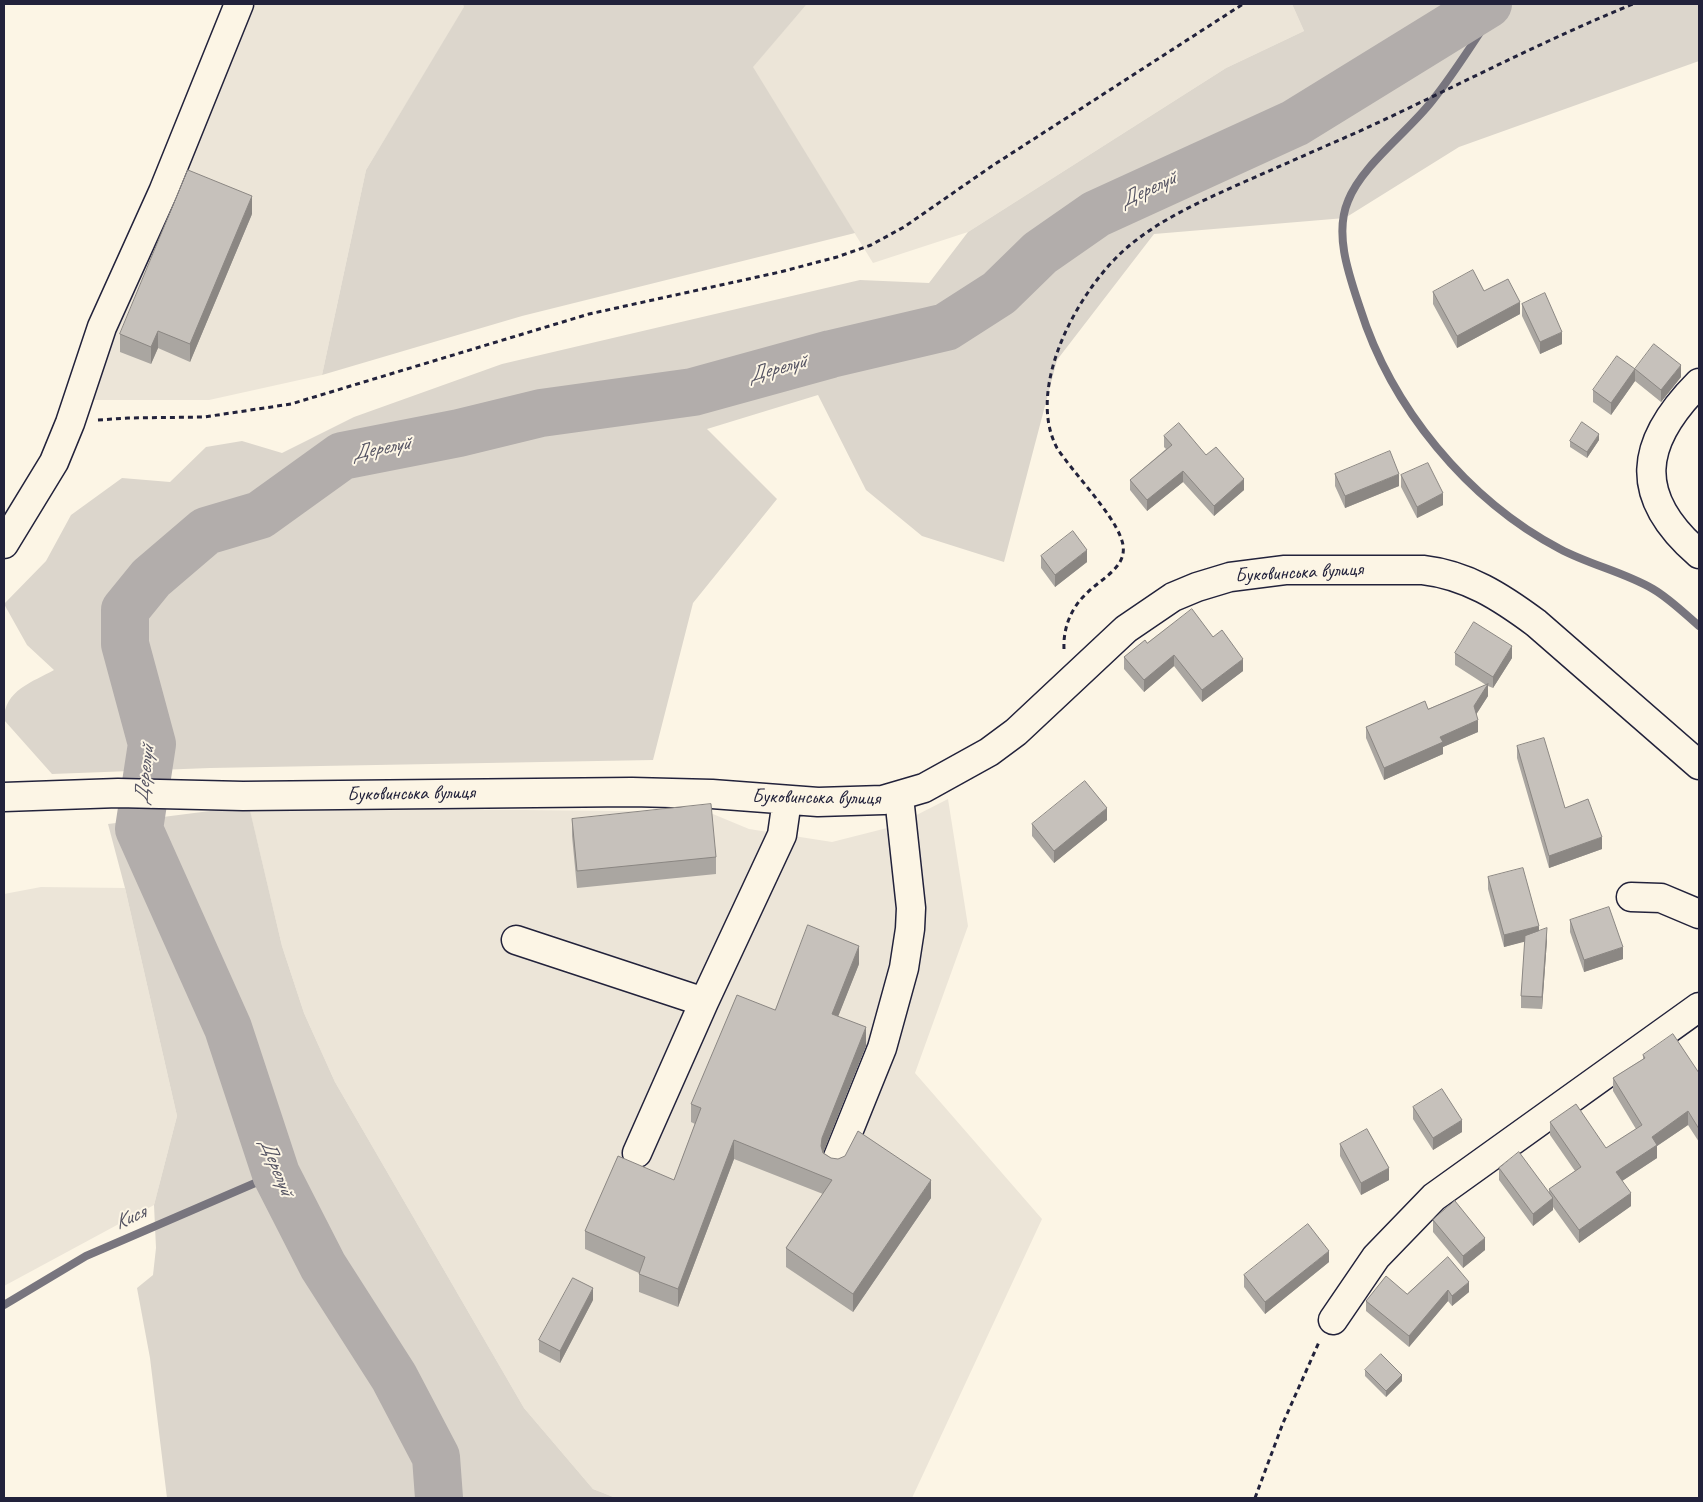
<!DOCTYPE html>
<html>
<head>
<meta charset="utf-8">
<style>
  body { margin:0 }
  #map { position:relative; width:1703px; height:1502px; overflow:hidden; background:#fcf5e5; font-family:Caveat,sans-serif }
  canvas { display:block }
  .frame { position:absolute; inset:0; border:5px solid #22223b; pointer-events:none }
</style>
</head>
<body>
<div id="map">
<canvas width="1703" height="1502"></canvas>
<div class="frame"></div>
</div>
<script>
const ctx = document.querySelector('canvas').getContext('2d');
ctx.lineJoin = 'round';
function fill(path, color) {
  ctx.fillStyle = color;
  ctx.fill(path, 'evenodd');
}
function trace(path, color, width, dash) {
  ctx.strokeStyle = color;
  ctx.lineWidth = width;
  ctx.lineCap = dash ? 'butt' : 'round';
  ctx.setLineDash(dash || []);
  ctx.stroke(path);
}
function label(font, color, halo, rows, align = 'center') {
  ctx.font = font + ' Caveat,sans-serif';
  ctx.lineWidth = 4;
  ctx.setLineDash([]);
  ctx.textBaseline = 'middle';
  ctx.strokeStyle = halo;
  ctx.fillStyle = color;
  for (const [text, x, y, turn = 0] of rows) {
    ctx.save();
    ctx.translate(x, y);
    ctx.rotate((+turn || 0) * Math.PI / 180);
    ctx.textAlign = isNaN(turn) ? turn : align;
    if (halo) ctx.strokeText(text, 0, 0);
    ctx.fillText(text, 0, 0);
    ctx.restore();
  }
}
fill(new Path2D(`
  M 255,4 L 463,4 L 465,7 L 366,170 L 322,375 L 209,400 L 91,400 L 103,361 L 162,218 Z
  M 807,4 L 1292,4 L 1304,31 L 1226,68 L 968,232 L 873,263 L 752,67 Z
  M 948,799 L 968,926 L 915,1073 L 1042,1219 L 912,1498 L 616,1498 L 593,1489 L 524,1408 L 335,1082 L 304,1013 L 282,946 L 249,807 L 708,812 L 749,829 L 832,842 L 895,826 Z
  M 41,887 L 125,888 L 177,1116 L 154,1205 L 4,1286 L 4,894 Z`), '#ece5d8');
fill(new Path2D(`
  M 463,4 L 807,4 L 753,67 L 855,233 L 522,316 L 322,375 L 366,170 L 464,7 Z
  M 1292,4 L 1699,4 L 1699,61 L 1459,147 L 1345,218 L 1154,234 L 1057,360 L 1004,562 L 922,536 L 866,490 L 818,395 L 707,429 L 777,499 L 693,603 L 653,760 L 210,768 L 52,774 L 4,720 C 4,690 33,682 54,670 L 27,645 L 4,604 L 46,561 L 71,515 L 122,478 L 170,482 L 206,447 L 242,441 L 282,453 L 354,417 L 502,364 L 860,280 L 929,283 L 968,232 L 1226,68 L 1304,31 Z
  M 249,806 L 282,946 L 304,1013 L 335,1082 L 524,1408 L 593,1489 L 616,1498 L 167,1498 L 150,1358 L 137,1288 L 153,1275 L 156,1248 L 154,1205 L 177,1116 L 125,888 L 108,824 Z`), '#dcd6cc');
trace(new Path2D(`
  M 1499,4 C 1477,36 1457,70 1432,101 C 1408,132 1362,165 1348,201 C 1334,234 1349,275 1360,308 C 1391,407 1467,500 1560,549 C 1590,565 1624,572 1653,589 C 1670,599 1685,614 1699,626
  M 4,1305 L 86,1256 L 276,1174`), '#78757e', 8);
trace(new Path2D(`
  M 439,1498 L 436,1457 L 394,1377 L 323,1266 L 276,1174 L 228,1028 L 139,829 L 152,744 L 125,644 L 125,610 L 151,578 L 206,531 L 260,515 L 342,456 L 459,433 L 541,413 L 693,392 L 831,354 L 946,327 L 999,293 L 1040,253 L 1096,214 L 1295,123 L 1488,4`), '#b2adab', 48);
const minor = new Path2D(`
  M 1699,383 C 1639,443 1632,496 1699,554
  M 4,544 L 54,462 L 70,423 L 102,327 L 163,192 L 239,4
  M 4,797 L 118,793 L 243,796 L 632,792 L 712,794 L 818,802 L 883,800 L 924,788 L 989,752 L 1016,732 L 1126,629 L 1173,597 L 1197,587 L 1230,577 L 1285,570 L 1423,570 C 1467,575 1501,597 1536,623 L 1699,765
  M 1631,897 L 1661,898 L 1699,914
  M 516,940 L 704,1002 L 782,835 L 787,800
  M 637,1153 L 704,1002
  M 836,1162 L 882,1048 L 904,968 L 910,929 L 911,908 L 899,797
  M 1333,1320 L 1376,1257 L 1434,1197 L 1699,1007`);
trace(minor, '#22223b', 31);
trace(new Path2D(`
  M 98,420 L 128,418 L 204,417 L 291,404 L 589,314 L 780,272 L 837,257 L 871,245 L 904,227 L 992,166 L 1243,4
  M 1064,649 C 1063,628 1071,608 1086,594 C 1102,577 1132,566 1121,538 C 1111,511 1074,474 1057,448 C 1024,386 1081,285 1130,245 C 1164,217 1204,200 1244,182 C 1283,165 1321,148 1360,131 C 1451,89 1540,42 1633,4
  M 1255,1498 L 1283,1423 L 1319,1342`), '#22223b', 3, [5, 4]);
trace(minor, '#fcf5e5', 28);
fill(new Path2D(`
  M 252,214 L 190,362 L 158,348 L 151,364 L 120,352 L 120,334 Z
  M 1484,291 L 1520,314 L 1457,348 L 1433,304 L 1433,292 Z
  M 1522,304 L 1562,344 L 1540,354 L 1522,316 Z
  M 1635,369 L 1681,377 L 1661,402 L 1635,381 L 1611,415 L 1593,402 L 1593,390 Z
  M 1164,436 L 1206,455 L 1244,490 L 1214,516 L 1183,482 L 1147,511 L 1130,490 L 1130,480 L 1166,449 L 1164,447 Z
  M 1599,440 L 1587,458 L 1570,447 L 1570,441 Z
  M 1335,474 L 1399,486 L 1345,508 L 1335,486 Z
  M 1401,475 L 1443,505 L 1417,518 L 1401,487 Z
  M 1041,556 L 1087,562 L 1055,587 L 1041,568 Z
  M 1213,637 L 1243,671 L 1202,702 L 1174,666 L 1144,692 L 1124,669 L 1124,657 L 1147,643 Z
  M 1455,653 L 1512,658 L 1493,688 L 1488,686 L 1488,696 L 1476,714 L 1478,732 L 1443,747 L 1443,754 L 1384,780 L 1366,738 L 1366,727 L 1428,709 L 1486,685 L 1455,665 Z
  M 1517,746 L 1565,808 L 1602,849 L 1549,868 L 1517,758 Z
  M 572,819 L 716,857 L 716,874 L 577,888 L 572,836 Z
  M 1107,820 L 1054,863 L 1032,836 L 1032,824 Z
  M 1488,877 L 1547,940 L 1542,1009 L 1521,1008 L 1521,996 L 1525,941 L 1504,947 L 1488,889 Z
  M 1570,920 L 1623,959 L 1584,972 L 1570,932 Z
  M 859,964 L 838,1016 L 866,1046 L 823,1152 L 831,1158 L 931,1198 L 853,1312 L 786,1267 L 786,1248 L 823,1194 L 734,1159 L 678,1307 L 639,1292 L 639,1273 L 585,1249 L 585,1231 L 674,1180 L 695,1124 L 691,1122 L 691,1104 L 775,1010 Z
  M 1643,1055 L 1699,1073 L 1699,1142 L 1688,1125 L 1657,1146 L 1657,1158 L 1622,1181 L 1631,1206 L 1579,1243 L 1553,1207 L 1553,1210 L 1533,1226 L 1499,1180 L 1499,1168 L 1549,1193 L 1549,1189 L 1575,1171 L 1550,1135 L 1550,1122 L 1606,1148 L 1636,1129 L 1613,1091 L 1613,1078 L 1643,1059 Z
  M 1413,1107 L 1462,1132 L 1433,1150 L 1413,1119 Z
  M 1340,1144 L 1389,1180 L 1361,1195 L 1340,1156 Z
  M 1433,1220 L 1485,1250 L 1463,1268 L 1433,1232 Z
  M 1448,1257 L 1469,1292 L 1452,1306 L 1448,1301 L 1409,1347 L 1366,1311 L 1366,1301 L 1407,1294 Z
  M 1329,1262 L 1265,1314 L 1244,1287 L 1244,1275 Z
  M 593,1300 L 560,1363 L 539,1352 L 539,1340 Z
  M 1365,1370 L 1402,1381 L 1386,1397 L 1365,1376 Z`), '#aaa6a1');
fill(new Path2D(`
  M 252,196 L 252,214 L 190,362 L 190,344 Z
  M 1520,302 L 1520,314 L 1457,348 L 1457,336 Z
  M 158,331 L 158,348 L 151,364 L 151,347 Z
  M 1562,332 L 1562,344 L 1540,354 L 1540,342 Z
  M 1681,365 L 1681,377 L 1661,402 L 1661,390 Z
  M 1635,369 L 1635,381 L 1611,415 L 1611,403 Z
  M 1599,434 L 1599,440 L 1587,458 L 1587,452 Z
  M 1183,471 L 1183,482 L 1147,511 L 1147,500 Z
  M 1399,474 L 1399,486 L 1345,508 L 1345,496 Z
  M 1244,479 L 1244,490 L 1214,516 L 1214,506 Z
  M 1443,493 L 1443,505 L 1417,518 L 1417,507 Z
  M 1087,550 L 1087,562 L 1055,587 L 1055,575 Z
  M 1512,646 L 1512,658 L 1493,688 L 1493,677 Z
  M 1174,655 L 1174,666 L 1144,692 L 1144,680 Z
  M 1243,659 L 1243,671 L 1202,702 L 1202,690 Z
  M 1488,684 L 1488,696 L 1474,718 L 1474,706 Z
  M 1478,720 L 1478,732 L 1443,747 L 1443,754 L 1384,780 L 1384,768 L 1440,737 Z
  M 1107,808 L 1107,820 L 1054,863 L 1054,851 Z
  M 1602,837 L 1602,849 L 1549,868 L 1549,856 Z
  M 1539,926 L 1539,938 L 1504,947 L 1504,935 Z
  M 1547,928 L 1547,940 L 1542,1009 L 1542,997 Z
  M 859,946 L 859,964 L 832,1032 L 832,1014 Z
  M 1623,947 L 1623,959 L 1584,972 L 1584,960 Z
  M 866,1027 L 866,1046 L 822,1156 L 821,1146 L 822,1138 Z
  M 1688,1111 L 1688,1125 L 1657,1146 L 1657,1158 L 1616,1185 L 1616,1172 L 1652,1137 Z
  M 1462,1120 L 1462,1132 L 1433,1150 L 1433,1138 Z
  M 734,1140 L 734,1159 L 678,1307 L 678,1289 Z
  M 1389,1168 L 1389,1180 L 1361,1195 L 1361,1183 Z
  M 931,1180 L 931,1198 L 853,1312 L 853,1294 Z
  M 1631,1193 L 1631,1206 L 1579,1243 L 1579,1230 Z
  M 1553,1198 L 1553,1210 L 1533,1226 L 1533,1214 Z
  M 1485,1238 L 1485,1250 L 1463,1268 L 1463,1256 Z
  M 1329,1251 L 1329,1262 L 1265,1314 L 1265,1302 Z
  M 1469,1282 L 1469,1292 L 1452,1306 L 1452,1296 Z
  M 593,1288 L 593,1300 L 560,1363 L 560,1351 Z
  M 1448,1290 L 1448,1301 L 1409,1347 L 1409,1336 Z
  M 1402,1375 L 1402,1381 L 1386,1397 L 1386,1391 Z`), '#8b8783');
const building = new Path2D(`
  M 188,170 L 252,196 L 190,344 L 158,331 L 151,347 L 120,334 Z
  M 1473,270 L 1484,291 L 1508,279 L 1520,302 L 1457,336 L 1433,292 Z
  M 1545,293 L 1562,332 L 1540,342 L 1522,304 Z
  M 1654,344 L 1681,365 L 1661,390 L 1635,369 Z
  M 1617,356 L 1635,369 L 1611,403 L 1593,390 Z
  M 1582,422 L 1599,434 L 1587,452 L 1570,441 Z
  M 1179,423 L 1206,455 L 1216,447 L 1244,479 L 1214,506 L 1183,471 L 1147,500 L 1130,480 L 1172,445 L 1164,436 Z
  M 1390,451 L 1399,474 L 1345,496 L 1335,474 Z
  M 1428,463 L 1443,493 L 1417,507 L 1401,475 Z
  M 1073,531 L 1087,550 L 1055,575 L 1041,556 Z
  M 1192,609 L 1213,637 L 1222,630 L 1243,659 L 1202,690 L 1174,655 L 1144,680 L 1124,657 L 1145,640 L 1147,643 Z
  M 1474,622 L 1512,646 L 1493,677 L 1455,653 Z
  M 1488,684 L 1474,706 L 1478,720 L 1440,737 L 1443,742 L 1384,768 L 1366,727 L 1425,701 L 1428,709 Z
  M 1544,738 L 1565,808 L 1588,799 L 1602,837 L 1549,856 L 1517,746 Z
  M 1085,781 L 1107,808 L 1054,851 L 1032,824 Z
  M 711,804 L 716,857 L 577,871 L 572,819 Z
  M 1523,868 L 1539,926 L 1504,935 L 1488,877 Z
  M 1609,907 L 1623,947 L 1584,960 L 1570,920 Z
  M 808,925 L 859,946 L 832,1014 L 866,1027 L 822,1138 L 821,1146 L 823,1153 L 831,1158 L 838,1159 L 845,1156 L 858,1131 L 931,1180 L 853,1294 L 786,1248 L 832,1180 L 734,1140 L 678,1289 L 639,1274 L 645,1257 L 585,1231 L 618,1156 L 674,1180 L 701,1108 L 691,1104 L 737,995 L 775,1010 Z
  M 1547,928 L 1542,997 L 1521,996 L 1525,936 Z
  M 1673,1034 L 1699,1073 L 1699,1129 L 1688,1111 L 1652,1137 L 1657,1145 L 1616,1172 L 1631,1193 L 1579,1230 L 1549,1189 L 1581,1167 L 1550,1122 L 1576,1104 L 1606,1148 L 1642,1125 L 1613,1078 L 1645,1058 L 1643,1055 Z
  M 1442,1089 L 1462,1120 L 1433,1138 L 1413,1107 Z
  M 1367,1129 L 1389,1168 L 1361,1183 L 1340,1144 Z
  M 1519,1152 L 1553,1198 L 1533,1214 L 1499,1168 Z
  M 1455,1201 L 1485,1238 L 1463,1256 L 1433,1220 Z
  M 1308,1224 L 1329,1251 L 1265,1302 L 1244,1275 Z
  M 1448,1257 L 1469,1282 L 1452,1296 L 1448,1290 L 1409,1336 L 1366,1301 L 1386,1276 L 1407,1294 Z
  M 573,1278 L 593,1288 L 560,1351 L 539,1340 Z
  M 1381,1354 L 1402,1375 L 1386,1391 L 1365,1370 Z`);
fill(building, '#c6c1bb');
trace(building, '#8b8783', 1);
label('20px', '#22223b', '#fcf5e5', [
  ["Буковинська вулиця",1299,573,-3],
  ["Буковинська вулиця",411,794,-1],
  ["Буковинська вулиця",816,798,1]
]);
label('italic 21px', '#545362', '#fcf5e5', [
  ["Дерелуй",1148,190,-25],
  ["Дерелуй",777,369,-15],
  ["Дерелуй",381,449,-11],
  ["Дерелуй",145,775,-84],
  ["Дерелуй",276,1167,68],
  ["Кися",130,1218,-24]
]);
</script>
</body>
</html>
